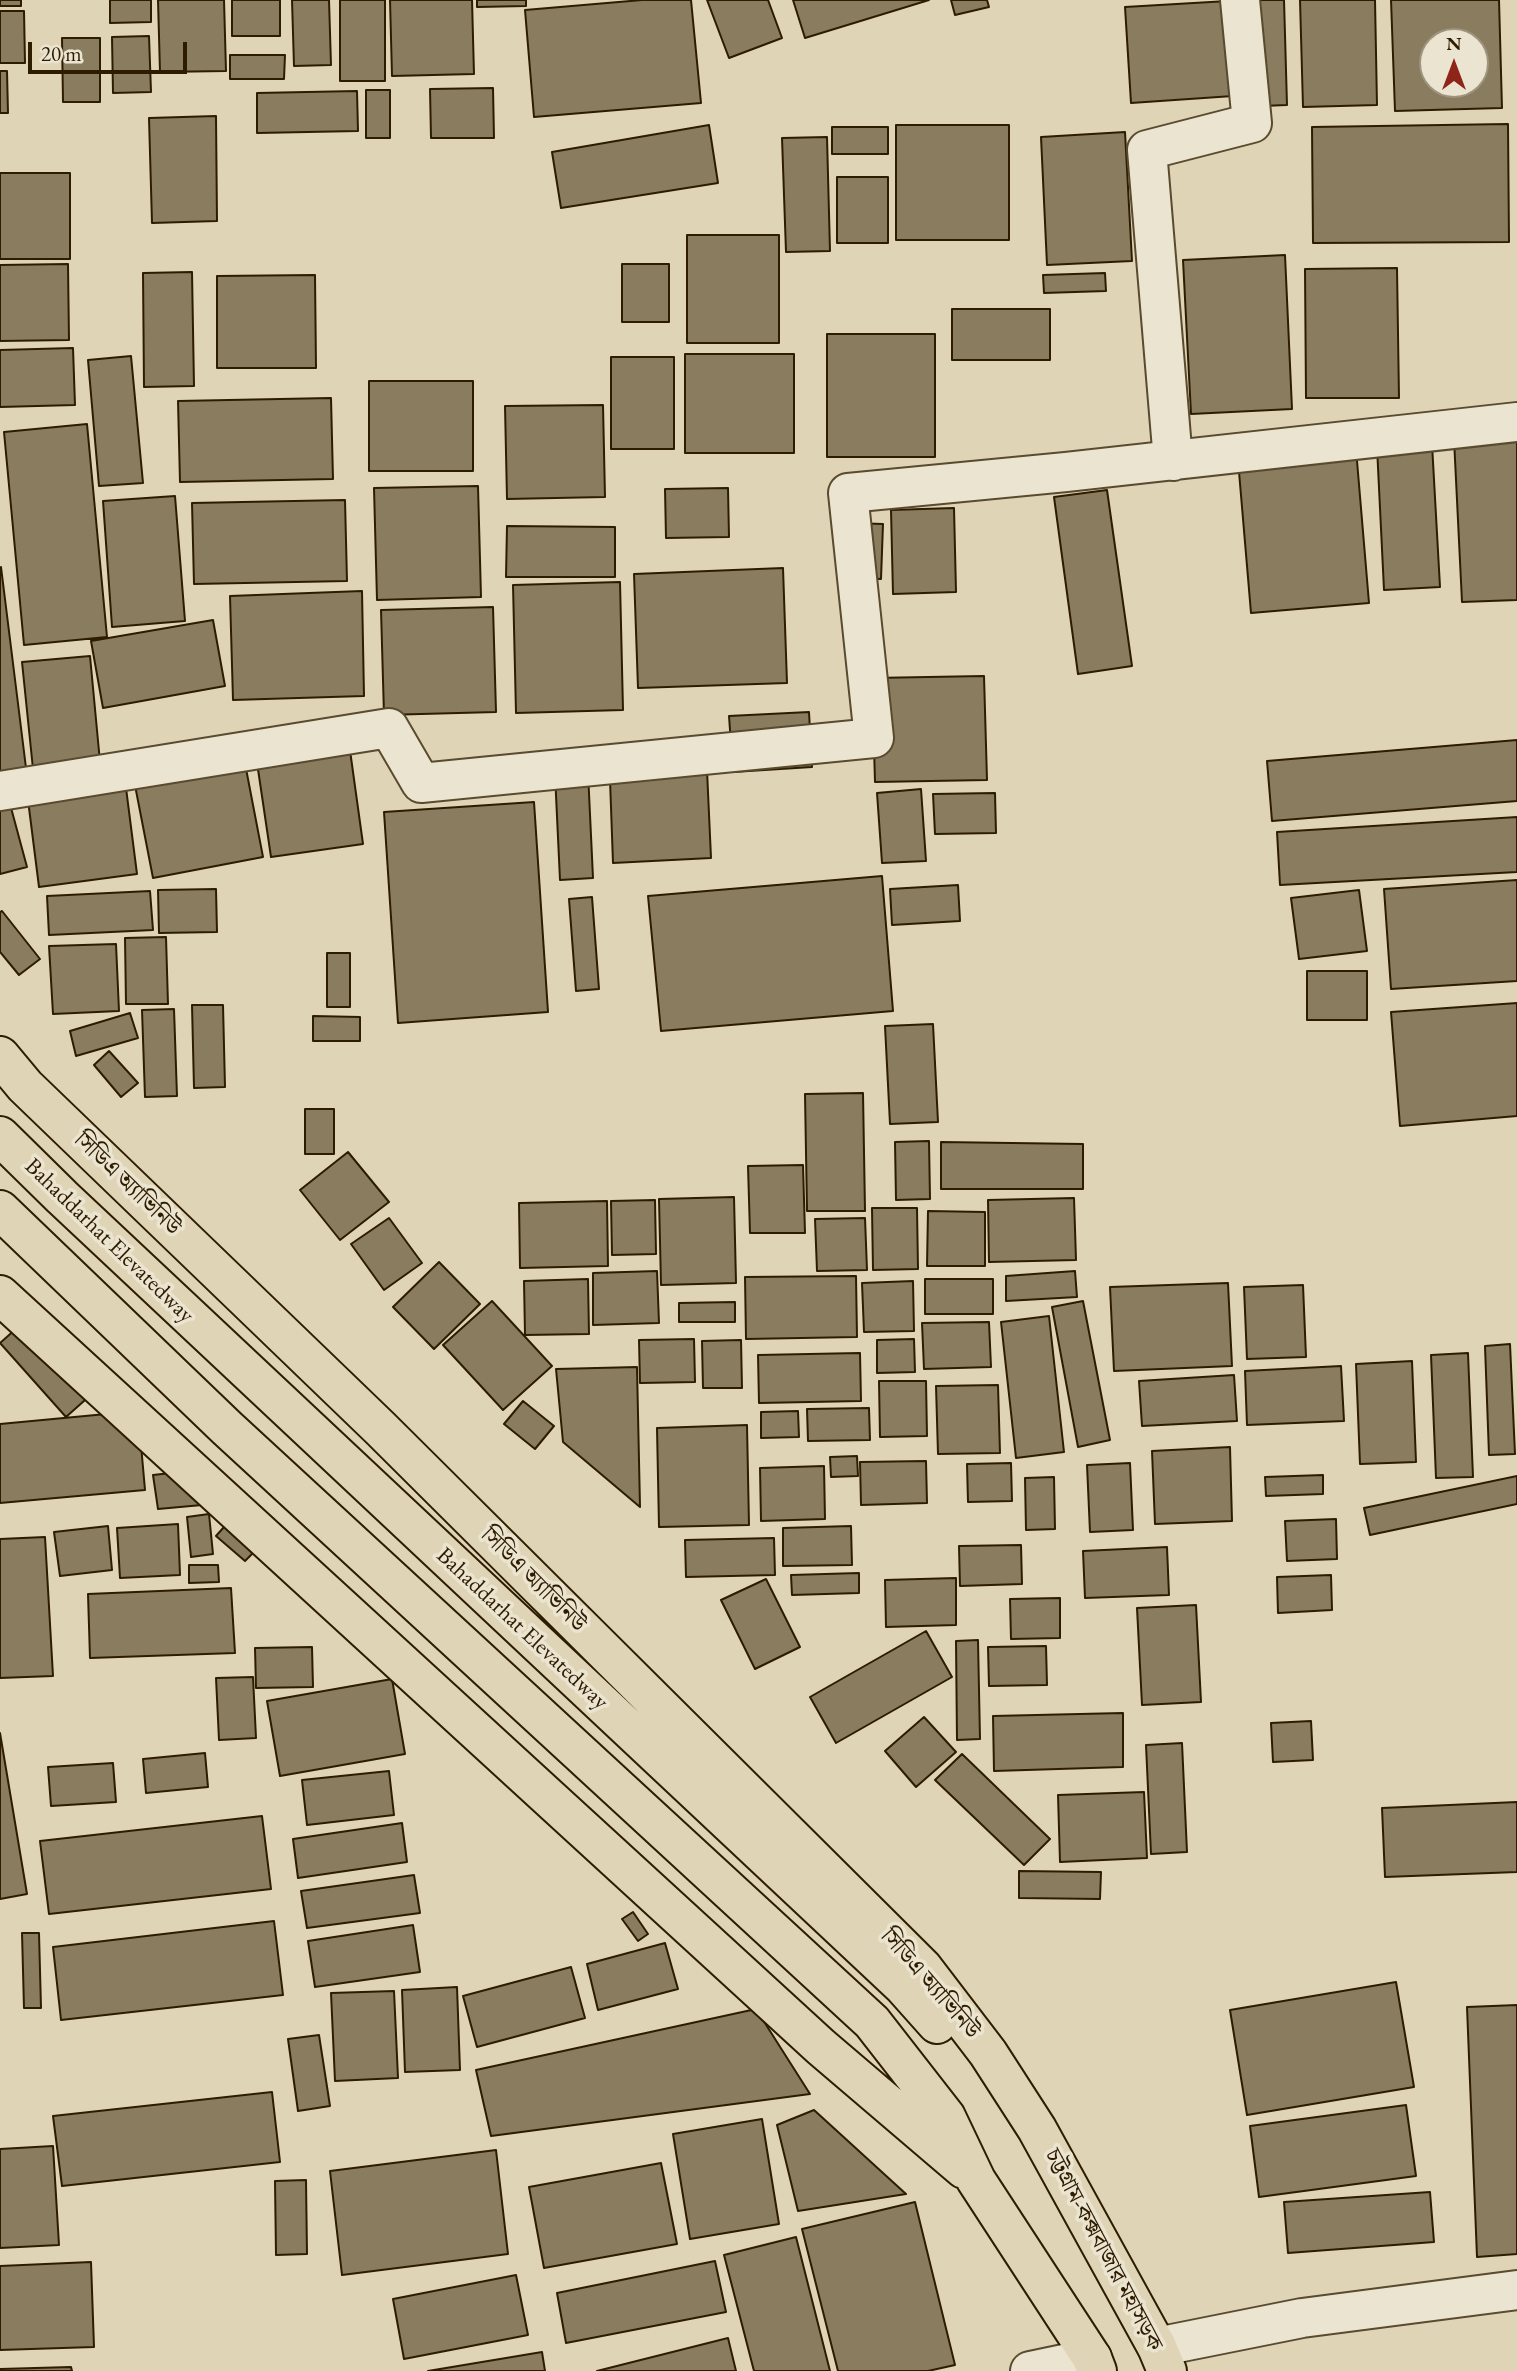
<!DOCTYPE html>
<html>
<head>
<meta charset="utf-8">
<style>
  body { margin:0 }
  #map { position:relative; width:1517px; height:2371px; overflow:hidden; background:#dfd5b6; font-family:"EB Garamond",serif }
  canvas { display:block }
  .north { position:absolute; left:1419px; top:28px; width:70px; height:70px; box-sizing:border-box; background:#eae4d0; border:2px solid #9f947d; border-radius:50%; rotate:0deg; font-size:19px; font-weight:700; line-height:28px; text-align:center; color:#2e1c01 }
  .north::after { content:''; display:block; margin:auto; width:24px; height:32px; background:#8f2418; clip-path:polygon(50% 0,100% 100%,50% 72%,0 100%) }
  .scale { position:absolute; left:28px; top:42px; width:159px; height:32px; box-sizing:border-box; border:4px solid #2e1c01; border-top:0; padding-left:9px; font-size:21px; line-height:24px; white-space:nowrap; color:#2e1c01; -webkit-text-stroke:5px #eae4d0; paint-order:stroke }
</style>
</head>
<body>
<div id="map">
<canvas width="1517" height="2371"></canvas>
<div class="north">N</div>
<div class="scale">20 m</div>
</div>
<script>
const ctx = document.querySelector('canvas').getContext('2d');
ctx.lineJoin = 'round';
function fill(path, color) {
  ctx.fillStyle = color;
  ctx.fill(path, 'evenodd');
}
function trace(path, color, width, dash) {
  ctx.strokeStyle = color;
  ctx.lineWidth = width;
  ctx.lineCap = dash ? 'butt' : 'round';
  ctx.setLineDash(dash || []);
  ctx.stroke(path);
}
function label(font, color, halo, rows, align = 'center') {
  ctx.font = font + ' "EB Garamond","Noto Serif Bengali",serif';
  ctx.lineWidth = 7;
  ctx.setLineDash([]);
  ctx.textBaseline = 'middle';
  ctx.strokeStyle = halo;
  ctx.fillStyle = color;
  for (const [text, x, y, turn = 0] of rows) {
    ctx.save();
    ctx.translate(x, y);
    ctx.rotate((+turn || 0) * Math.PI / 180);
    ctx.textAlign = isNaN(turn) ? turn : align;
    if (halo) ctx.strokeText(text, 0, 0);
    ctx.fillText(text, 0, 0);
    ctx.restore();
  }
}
const building = new Path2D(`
  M 0,0 L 21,0 L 21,6 L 0,6 Z
  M 110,0 L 151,0 L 151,22 L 110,23 Z
  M 158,0 L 224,0 L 226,71 L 160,72 Z
  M 232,0 L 280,0 L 280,36 L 232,36 Z
  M 292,0 L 329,0 L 331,65 L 294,66 Z
  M 340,0 L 385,0 L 385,81 L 340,81 Z
  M 390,0 L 472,0 L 474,74 L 392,76 Z
  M 477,0 L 526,0 L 526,6 L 477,7 Z
  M 642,0 L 691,0 L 701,103 L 534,117 L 525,10 Z
  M 707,0 L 768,0 L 782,38 L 729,58 Z
  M 793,0 L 929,0 L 805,38 Z
  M 951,0 L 987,0 L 989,7 L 955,15 Z
  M 1259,0 L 1284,0 L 1287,105 L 1262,106 Z
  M 1300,0 L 1375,0 L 1377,105 L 1303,107 Z
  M 1391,0 L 1499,0 L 1502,108 L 1395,111 ZM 1433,42 L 1475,42 L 1475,84 L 1433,84 Z
  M 1228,1 L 1233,96 L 1131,103 L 1125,7 Z
  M 0,11 L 24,11 L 25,63 L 0,63 Z
  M 149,36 L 151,92 L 113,93 L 112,37 Z
  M 62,38 L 100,38 L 100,102 L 63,102 Z
  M 230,55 L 285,55 L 284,79 L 230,79 Z
  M 0,71 L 7,71 L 8,113 L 0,113 Z
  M 493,88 L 494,138 L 431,138 L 430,89 Z
  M 366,90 L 390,90 L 390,138 L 366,138 Z
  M 357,91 L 358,131 L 257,133 L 257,93 Z
  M 216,116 L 217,221 L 152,223 L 149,118 Z
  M 1508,124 L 1509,242 L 1313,243 L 1312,127 Z
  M 709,125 L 718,183 L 561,208 L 552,152 Z
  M 896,125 L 1009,125 L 1009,240 L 896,240 Z
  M 832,127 L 888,127 L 888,154 L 832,154 Z
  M 1125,132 L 1132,261 L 1047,265 L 1041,137 Z
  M 827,137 L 830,251 L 786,252 L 782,138 Z
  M 0,173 L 70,173 L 70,259 L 0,259 Z
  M 837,177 L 888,177 L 888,243 L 837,243 Z
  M 687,235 L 779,235 L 779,343 L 687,343 Z
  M 1285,255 L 1292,409 L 1191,414 L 1183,260 Z
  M 68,264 L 69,340 L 0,341 L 0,265 Z
  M 622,264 L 669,264 L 669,322 L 622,322 Z
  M 1397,268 L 1399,398 L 1306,398 L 1305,269 Z
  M 192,272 L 194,386 L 144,387 L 143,273 Z
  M 1105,273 L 1106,291 L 1044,293 L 1043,275 Z
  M 315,275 L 316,368 L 217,368 L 217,276 Z
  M 952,309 L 1050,309 L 1050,360 L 952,360 Z
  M 827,334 L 935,334 L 935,457 L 827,457 Z
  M 73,348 L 75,405 L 0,407 L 0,350 Z
  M 685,354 L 794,354 L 794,453 L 685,453 Z
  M 131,356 L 143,483 L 99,486 L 88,360 Z
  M 611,357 L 674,357 L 674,449 L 611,449 Z
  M 369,381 L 473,381 L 473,471 L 369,471 Z
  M 331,398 L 333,479 L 180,482 L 178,401 Z
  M 603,405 L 605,497 L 507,499 L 505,406 Z
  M 87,424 L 107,637 L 24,645 L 4,432 Z
  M 1517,436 L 1517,600 L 1462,602 L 1454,439 Z
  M 1432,444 L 1440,587 L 1384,590 L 1377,447 Z
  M 1356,449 L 1369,603 L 1251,613 L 1238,460 Z
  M 478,486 L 481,597 L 377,600 L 374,488 Z
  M 728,488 L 729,537 L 666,538 L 665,489 Z
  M 1107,490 L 1132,666 L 1078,674 L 1054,497 Z
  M 175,496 L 185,621 L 112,627 L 103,501 Z
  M 345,500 L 347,581 L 194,584 L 192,503 Z
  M 954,508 L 956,592 L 893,594 L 891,510 Z
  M 851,523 L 883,524 L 881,579 L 849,578 Z
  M 507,526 L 615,527 L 615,577 L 506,577 Z
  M 1,567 L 27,776 L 0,780 L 0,568 Z
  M 783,568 L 787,683 L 638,688 L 634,574 Z
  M 620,582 L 623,710 L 516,713 L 513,585 Z
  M 362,591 L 364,696 L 233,700 L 230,596 Z
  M 493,607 L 496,712 L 384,715 L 381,610 Z
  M 213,620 L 225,686 L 103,708 L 91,641 Z
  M 90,656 L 100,762 L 33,769 L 22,662 Z
  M 984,676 L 987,780 L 875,782 L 872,678 Z
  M 809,712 L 812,767 L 733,772 L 729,716 Z
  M 348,736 L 363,844 L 271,857 L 255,749 Z
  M 1517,740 L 1517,801 L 1272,821 L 1267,761 Z
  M 706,748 L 711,858 L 613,863 L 609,752 Z
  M 243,753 L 263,857 L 153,878 L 133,775 Z
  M 588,772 L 593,878 L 560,880 L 555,774 Z
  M 126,788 L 137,874 L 39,887 L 28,800 Z
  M 921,789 L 926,861 L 882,863 L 877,793 Z
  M 995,793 L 996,833 L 935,834 L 933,794 Z
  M 534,802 L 548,1012 L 398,1023 L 384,812 Z
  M 10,804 L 27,867 L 0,874 L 0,807 Z
  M 1517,817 L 1517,872 L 1280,885 L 1277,832 Z
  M 882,876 L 893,1011 L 661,1031 L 648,896 Z
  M 1517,880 L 1517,981 L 1391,989 L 1384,889 Z
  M 958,885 L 960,921 L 892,925 L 890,889 Z
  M 216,889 L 217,932 L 159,933 L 158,890 Z
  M 1359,890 L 1367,951 L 1299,959 L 1291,898 Z
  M 150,891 L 153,930 L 49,935 L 47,896 Z
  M 592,897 L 599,989 L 576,991 L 569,899 Z
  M 2,911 L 40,959 L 19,975 L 0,952 L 0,912 Z
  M 166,937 L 168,1004 L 126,1004 L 125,938 Z
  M 116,944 L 119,1011 L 53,1014 L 49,946 Z
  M 327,953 L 350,953 L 350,1007 L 327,1007 Z
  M 1307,971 L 1367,971 L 1367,1020 L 1307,1020 Z
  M 1517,1003 L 1517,1116 L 1400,1126 L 1391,1012 Z
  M 192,1005 L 223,1005 L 225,1087 L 194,1088 Z
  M 174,1009 L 177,1096 L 145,1097 L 142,1010 Z
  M 130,1013 L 138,1038 L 76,1056 L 70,1031 Z
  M 313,1016 L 360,1017 L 360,1041 L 313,1041 Z
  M 933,1024 L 938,1122 L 890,1124 L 885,1026 Z
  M 109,1051 L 138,1083 L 121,1097 L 94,1065 Z
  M 863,1093 L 865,1211 L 807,1211 L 805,1094 Z
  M 305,1109 L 334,1109 L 334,1154 L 305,1154 Z
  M 929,1141 L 930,1199 L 896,1200 L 895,1142 Z
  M 941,1142 L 1083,1144 L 1083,1189 L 941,1189 Z
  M 348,1152 L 389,1202 L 340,1240 L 300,1190 Z
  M 803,1165 L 805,1233 L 750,1233 L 748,1166 Z
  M 734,1197 L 736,1283 L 661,1285 L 659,1199 Z
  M 1074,1198 L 1076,1260 L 989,1262 L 988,1200 Z
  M 655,1200 L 656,1254 L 612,1255 L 611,1201 Z
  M 607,1201 L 608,1266 L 520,1268 L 519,1203 Z
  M 872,1208 L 917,1208 L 918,1269 L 873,1270 Z
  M 928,1211 L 985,1212 L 985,1266 L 927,1266 Z
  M 389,1218 L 422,1263 L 384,1290 L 351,1244 Z
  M 865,1218 L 867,1270 L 817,1271 L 815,1219 Z
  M 439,1262 L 480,1304 L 434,1349 L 393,1307 Z
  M 657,1271 L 659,1323 L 593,1325 L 593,1273 Z
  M 1075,1271 L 1077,1297 L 1006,1301 L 1006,1276 Z
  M 856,1276 L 857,1337 L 746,1339 L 745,1277 Z
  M 588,1279 L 589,1334 L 525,1335 L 524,1281 Z
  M 925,1279 L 993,1279 L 993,1314 L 925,1314 Z
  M 913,1281 L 914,1331 L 864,1332 L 862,1283 Z
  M 1228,1283 L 1232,1366 L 1114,1371 L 1110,1287 Z
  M 1303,1285 L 1306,1357 L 1247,1359 L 1244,1287 Z
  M 492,1301 L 552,1366 L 503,1410 L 443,1345 Z
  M 1083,1301 L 1110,1440 L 1078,1447 L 1052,1307 Z
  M 735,1302 L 735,1322 L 679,1322 L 679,1303 Z
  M 1049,1316 L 1064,1452 L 1016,1458 L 1001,1322 Z
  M 27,1319 L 94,1392 L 66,1417 L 0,1343 Z
  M 989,1322 L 991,1367 L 924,1369 L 922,1323 Z
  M 694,1339 L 695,1382 L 640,1383 L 639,1340 Z
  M 914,1339 L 915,1372 L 877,1373 L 877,1340 Z
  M 741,1340 L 742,1388 L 703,1388 L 702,1341 Z
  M 1510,1344 L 1515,1454 L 1489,1455 L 1485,1346 Z
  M 860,1353 L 861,1401 L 759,1403 L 758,1355 Z
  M 1468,1353 L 1473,1477 L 1436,1478 L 1431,1355 Z
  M 1412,1361 L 1416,1462 L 1360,1464 L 1356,1364 Z
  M 1341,1366 L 1344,1421 L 1247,1425 L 1245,1371 Z
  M 637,1367 L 640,1507 L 563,1442 L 556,1369 Z
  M 1234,1375 L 1237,1421 L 1142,1426 L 1139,1381 Z
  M 879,1381 L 926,1381 L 927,1436 L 880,1437 Z
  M 998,1385 L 1000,1453 L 938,1454 L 936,1386 Z
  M 523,1401 L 554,1426 L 535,1449 L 504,1424 Z
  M 869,1408 L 870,1440 L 808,1441 L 807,1409 Z
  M 138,1411 L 145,1490 L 0,1503 L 0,1424 Z
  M 798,1411 L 799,1437 L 761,1438 L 761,1412 Z
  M 747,1425 L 749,1525 L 659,1527 L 657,1428 Z
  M 1230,1447 L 1232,1521 L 1155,1524 L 1152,1451 Z
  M 857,1456 L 858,1476 L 831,1477 L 830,1457 Z
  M 926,1461 L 927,1503 L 861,1505 L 860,1462 Z
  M 1011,1463 L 1012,1501 L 968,1502 L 967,1464 Z
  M 1130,1463 L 1133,1530 L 1090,1532 L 1087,1465 Z
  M 824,1466 L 825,1519 L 761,1521 L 760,1468 Z
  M 198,1470 L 202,1505 L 158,1509 L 153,1475 Z
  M 1323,1475 L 1323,1494 L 1266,1496 L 1265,1477 Z
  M 1517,1476 L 1517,1504 L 1370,1535 L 1364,1508 Z
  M 1054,1477 L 1055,1529 L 1026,1530 L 1025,1478 Z
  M 209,1514 L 213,1554 L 191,1557 L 187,1517 Z
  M 232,1518 L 262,1544 L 245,1561 L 216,1536 Z
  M 1336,1519 L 1337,1559 L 1287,1561 L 1285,1521 Z
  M 178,1524 L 180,1575 L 120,1578 L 117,1528 Z
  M 108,1526 L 112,1570 L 60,1576 L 54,1532 Z
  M 851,1526 L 852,1565 L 783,1566 L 783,1528 Z
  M 45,1537 L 53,1676 L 0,1678 L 0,1539 Z
  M 774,1538 L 775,1575 L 686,1577 L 685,1540 Z
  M 1021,1545 L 1022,1584 L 960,1586 L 959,1546 Z
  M 1167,1547 L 1169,1595 L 1085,1598 L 1083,1551 Z
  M 189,1565 L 218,1565 L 219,1582 L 189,1583 Z
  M 859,1573 L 859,1593 L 792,1595 L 791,1575 Z
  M 1331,1575 L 1332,1610 L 1278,1613 L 1277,1577 Z
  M 956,1578 L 956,1625 L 886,1627 L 885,1580 Z
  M 766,1579 L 800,1647 L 755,1669 L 721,1600 Z
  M 231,1588 L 235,1653 L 90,1658 L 88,1594 Z
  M 1060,1598 L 1060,1638 L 1011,1639 L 1010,1599 Z
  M 1196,1605 L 1201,1702 L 1142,1705 L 1137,1608 Z
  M 926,1631 L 952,1677 L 836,1743 L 810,1697 Z
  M 978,1640 L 980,1739 L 957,1740 L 956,1641 Z
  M 1046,1646 L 1047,1685 L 989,1686 L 988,1647 Z
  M 312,1647 L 313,1687 L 256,1688 L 255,1648 Z
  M 253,1677 L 256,1738 L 219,1740 L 216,1678 Z
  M 392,1679 L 405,1754 L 280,1776 L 267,1701 Z
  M 1123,1713 L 1123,1767 L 994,1771 L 993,1716 Z
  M 924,1717 L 956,1752 L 916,1787 L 885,1751 Z
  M 1311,1721 L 1313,1760 L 1273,1762 L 1271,1723 Z
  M 0,1733 L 27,1894 L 0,1899 Z
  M 1182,1743 L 1187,1852 L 1151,1854 L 1146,1745 Z
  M 205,1753 L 208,1787 L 146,1793 L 143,1759 Z
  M 962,1754 L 1050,1839 L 1024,1865 L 935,1780 Z
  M 113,1763 L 116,1802 L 51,1806 L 48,1767 Z
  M 389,1771 L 394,1815 L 307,1825 L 302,1780 Z
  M 1144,1792 L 1147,1858 L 1060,1862 L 1058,1795 Z
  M 1517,1802 L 1517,1872 L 1385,1877 L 1382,1808 Z
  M 262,1816 L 271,1889 L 49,1914 L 40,1841 Z
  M 402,1823 L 407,1862 L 298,1878 L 293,1839 Z
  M 1019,1871 L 1101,1872 L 1100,1899 L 1019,1898 Z
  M 414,1875 L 420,1913 L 307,1928 L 301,1891 Z
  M 633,1912 L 648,1934 L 638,1941 L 622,1919 Z
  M 274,1921 L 283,1995 L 61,2020 L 53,1947 Z
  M 413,1925 L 420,1972 L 315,1987 L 308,1941 Z
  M 22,1933 L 39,1933 L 41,2008 L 24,2008 Z
  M 665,1943 L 678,1989 L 598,2010 L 587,1964 Z
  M 571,1967 L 585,2018 L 477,2047 L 463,1996 Z
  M 1396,1982 L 1414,2087 L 1247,2115 L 1230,2010 Z
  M 457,1987 L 460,2070 L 405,2072 L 402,1990 Z
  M 394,1991 L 398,2078 L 335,2081 L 331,1993 Z
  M 1517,2005 L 1517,2254 L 1477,2257 L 1467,2007 Z
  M 756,2009 L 810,2094 L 491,2136 L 476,2070 Z
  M 319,2035 L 330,2106 L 298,2111 L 288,2039 Z
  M 272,2092 L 280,2162 L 62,2186 L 53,2116 Z
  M 1406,2105 L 1416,2176 L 1259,2197 L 1250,2126 Z
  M 814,2110 L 906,2194 L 798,2211 L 777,2125 Z
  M 762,2119 L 779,2224 L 690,2239 L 673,2134 Z
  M 53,2146 L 59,2245 L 0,2248 L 0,2149 Z
  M 496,2150 L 508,2254 L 342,2275 L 330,2171 Z
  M 661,2163 L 677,2244 L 544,2268 L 529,2187 Z
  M 306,2180 L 307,2254 L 276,2255 L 275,2181 Z
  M 1430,2192 L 1434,2242 L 1288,2253 L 1284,2202 Z
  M 915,2202 L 955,2365 L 928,2371 L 838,2371 L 802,2229 Z
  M 796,2237 L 830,2371 L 754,2371 L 724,2255 Z
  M 715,2261 L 726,2312 L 566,2343 L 557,2293 Z
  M 91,2262 L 94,2347 L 0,2350 L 0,2266 Z
  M 516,2275 L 528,2335 L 404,2359 L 393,2299 Z
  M 728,2338 L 736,2371 L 597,2371 Z
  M 542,2352 L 545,2371 L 428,2371 Z
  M 71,2367 L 72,2371 L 0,2371 L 0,2369 Z`);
fill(building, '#8a7c5f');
trace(building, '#2e1c01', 2);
const minor = new Path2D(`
  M 1173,461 L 1147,150 L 1252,123 L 1240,0
  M 0,791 L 389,728 L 421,783 L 874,738 L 848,493 L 1066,472 L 1517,422
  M 1157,2347 L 1302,2318 L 1517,2290
  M 1030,2371 L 1092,2358`);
const trunk = new Path2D(`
  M 0,1056 L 25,1086 L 380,1428 L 923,1968 L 988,2053 L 1037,2129 L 1157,2347 L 1167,2371
  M 0,1136 L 62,1197 L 904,1987 L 937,2024
  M 0,1210 L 227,1428 L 872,2022 L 946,2117 L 976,2180 L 1092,2358 L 1097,2371
  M 0,1295 L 821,2047 L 964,2169`);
trace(minor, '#5a4a2e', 42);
trace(trunk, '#2e1c01', 42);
trace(minor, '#eae4d0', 38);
trace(trunk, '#dfd5b6', 38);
label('23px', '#2e1c01', '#eae4d0', [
  ["সিডিএ অ্যাভিনিউ",127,1184,44],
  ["Bahaddarhat Elevatedway",109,1241,44],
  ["সিডিএ অ্যাভিনিউ",533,1580,45],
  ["Bahaddarhat Elevatedway",522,1629,43],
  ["সিডিএ অ্যাভিনিউ",930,1984,49],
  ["চট্টগ্রাম-কক্সবাজার মহাসড়ক",1103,2250,62]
]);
</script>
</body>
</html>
